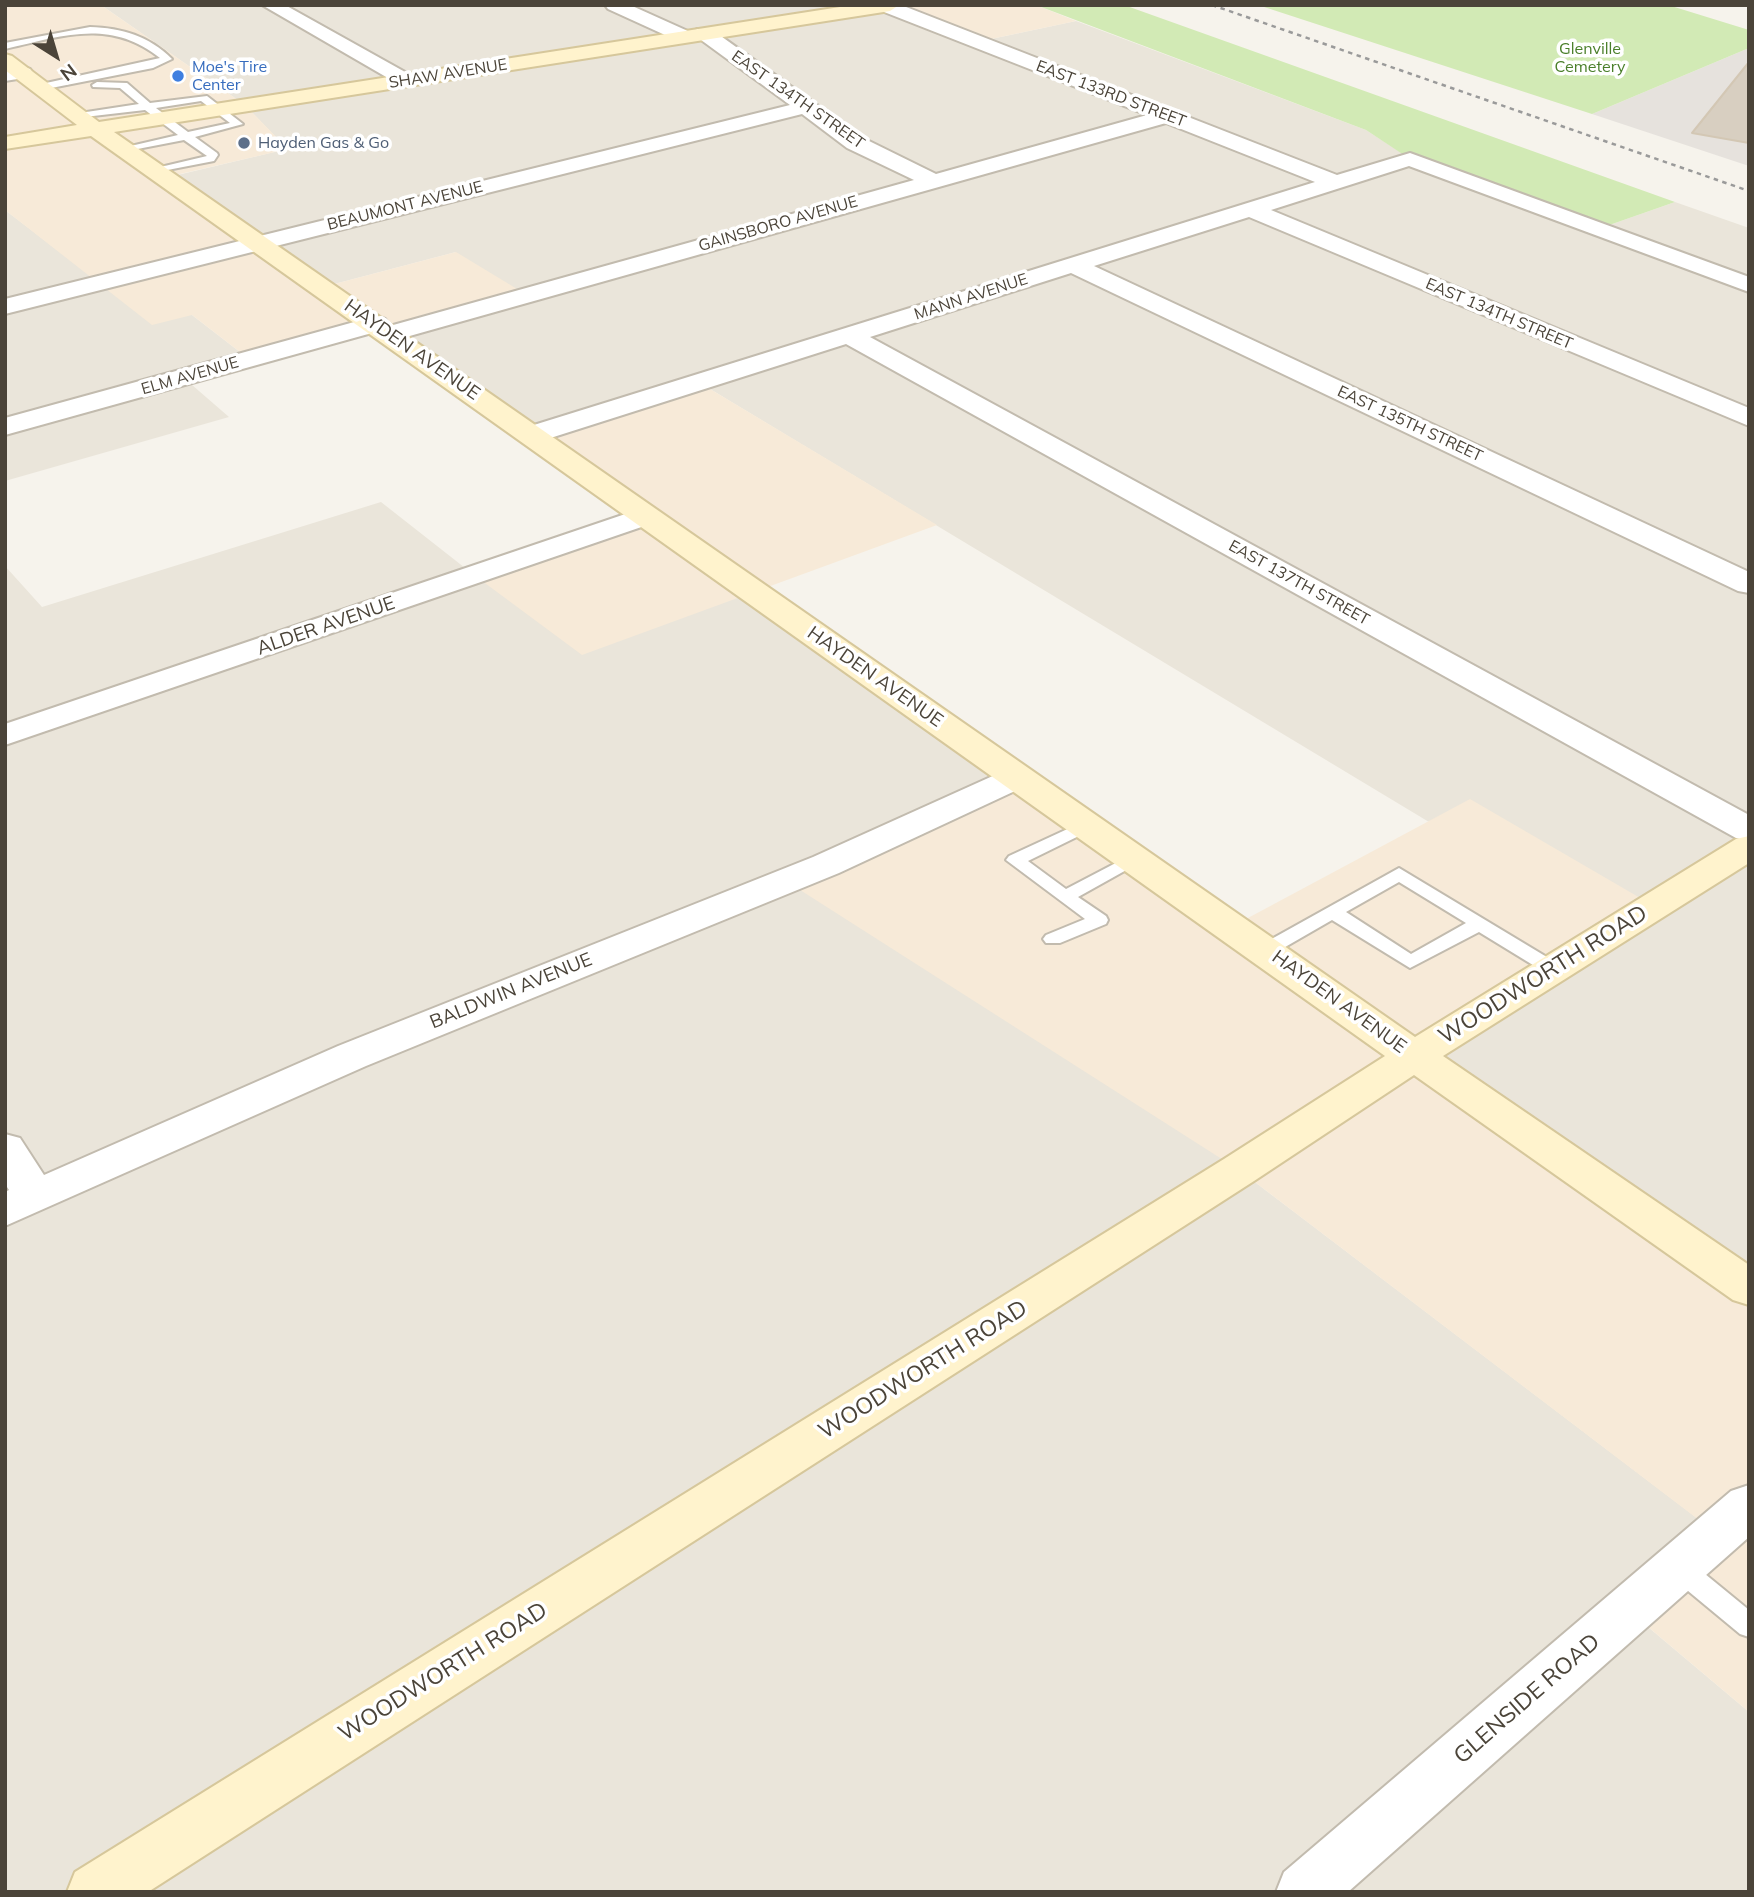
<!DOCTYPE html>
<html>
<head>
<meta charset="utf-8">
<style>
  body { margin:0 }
  #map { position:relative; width:1754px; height:1897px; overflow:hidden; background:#f6f3ec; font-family:Mulish,sans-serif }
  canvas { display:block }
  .frame { position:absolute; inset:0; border:7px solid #4b4439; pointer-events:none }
  .north { position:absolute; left:21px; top:21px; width:70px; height:70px; -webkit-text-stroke:5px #fff; paint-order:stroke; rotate:143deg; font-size:19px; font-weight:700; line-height:28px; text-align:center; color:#4b4439 }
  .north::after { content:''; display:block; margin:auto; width:24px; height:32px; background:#4b4439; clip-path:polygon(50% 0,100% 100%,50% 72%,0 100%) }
</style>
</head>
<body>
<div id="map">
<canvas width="1754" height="1897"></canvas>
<div class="frame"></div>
<div class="north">N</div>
</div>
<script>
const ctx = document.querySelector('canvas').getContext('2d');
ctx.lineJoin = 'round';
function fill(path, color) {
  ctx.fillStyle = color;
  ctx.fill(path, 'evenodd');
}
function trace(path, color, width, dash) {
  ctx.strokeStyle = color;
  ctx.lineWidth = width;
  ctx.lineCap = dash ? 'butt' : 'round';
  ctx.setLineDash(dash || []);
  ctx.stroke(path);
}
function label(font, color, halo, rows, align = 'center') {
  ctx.font = font + ' Mulish,sans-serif';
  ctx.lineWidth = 7;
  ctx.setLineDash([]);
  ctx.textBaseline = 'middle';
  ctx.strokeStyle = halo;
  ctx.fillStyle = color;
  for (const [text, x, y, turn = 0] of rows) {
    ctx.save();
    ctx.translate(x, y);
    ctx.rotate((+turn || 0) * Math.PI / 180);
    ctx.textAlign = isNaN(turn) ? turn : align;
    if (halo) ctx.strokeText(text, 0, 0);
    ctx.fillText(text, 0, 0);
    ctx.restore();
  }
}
fill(new Path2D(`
  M 101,5 L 890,5 L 977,42 L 1076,21 L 1366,130 L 1411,159 L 1598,229 L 1675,202 L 1749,228 L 1749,1288 L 1414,1056 L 1470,800 L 1429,822 L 700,383 L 531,435 L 390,334 L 456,252 L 323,287 L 165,178 L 287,149 L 245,105 Z
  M 5,210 L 100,282 L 192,315 L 249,359 L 184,378 L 229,417 L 5,481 Z
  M 381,502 L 474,575 L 754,592 L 1018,777 L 1239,1170 L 1717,1533 L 1629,1611 L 1749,1712 L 1749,1892 L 5,1892 L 5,566 L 42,607 Z`), '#eae5da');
fill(new Path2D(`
  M 5,5 L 101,5 L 245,105 L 288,149 L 167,177 L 323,287 L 456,252 L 527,295 L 390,334 L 375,324 L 249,359 L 192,315 L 152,325 L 5,210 Z
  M 890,5 L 1036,5 L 1076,21 L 977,42 Z
  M 700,383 L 937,525 L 582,655 L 474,575 L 646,516 L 531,435 Z
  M 1018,777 L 1233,926 L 1470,799 L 1654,906 L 1415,1056 L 1749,1288 L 1749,1712 L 1628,1610 L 1716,1533 L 1239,1170 L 786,881 Z`), '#f7ead8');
fill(new Path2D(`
  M 1749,48 L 1749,166 L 1592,114 Z`), '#e6e2dd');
fill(new Path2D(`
  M 1036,5 L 1124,5 L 1675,202 L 1598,229 L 1410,159 L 1366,130 Z
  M 1258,5 L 1668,5 L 1749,30 L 1749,48 L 1592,114 Z`), '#d2eab5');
const building = new Path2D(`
  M 1749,62 L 1749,143 L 1692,133 Z`);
fill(building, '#d8cfc1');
trace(building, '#d3c7b4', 2);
const lane = new Path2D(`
  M 90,27 C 122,28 149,36 172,59 L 153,68 L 41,90 L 36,87 L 37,85 L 160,58 C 110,18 62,36 5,49 L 5,43 Z
  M 97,82 L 127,83 L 150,103 L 207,96 L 243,124 L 195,137 L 217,153 L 218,155 L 214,161 L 152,173 L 152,169 L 207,156 L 184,140 L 122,152 L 122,148 L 178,135 L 145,110 L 76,118 L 75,116 L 80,113 L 139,104 L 120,88 L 93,87 L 92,85 ZM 201,101 L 230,123 L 188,132 L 156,108 Z
  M 1087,820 L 1096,825 L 1093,829 L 1028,861 L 1066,889 L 1131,855 L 1137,854 L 1146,859 L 1078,897 L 1106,916 L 1108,920 L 1106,924 L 1060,943 L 1046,943 L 1043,939 L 1046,935 L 1085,919 L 1006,860 L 1009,856 Z
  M 1399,868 L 1560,965 L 1563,969 L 1560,973 L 1546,973 L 1479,932 L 1410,968 L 1332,920 L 1273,954 L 1259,954 L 1256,950 L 1259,946 ZM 1399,882 L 1466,923 L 1411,954 L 1346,912 Z
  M 1679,1557 L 1688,1560 L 1749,1610 L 1749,1637 L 1740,1634 L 1670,1576 L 1666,1568 L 1670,1560 Z`);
const street = new Path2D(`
  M 262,5 L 285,5 L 414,77 L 417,81 L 414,85 L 400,85 Z
  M 605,5 L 630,5 L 690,32 L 693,36 L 683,42 L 676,40 L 608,9 Z
  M 877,5 L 901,5 L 1337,175 L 1410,153 L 1749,277 L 1749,292 L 1409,166 L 1271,210 L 1749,408 L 1749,426 L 1249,217 L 1094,266 L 1749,572 L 1749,593 L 1738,591 L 1071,273 L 870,337 L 1749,815 L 1749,841 L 1736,838 L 846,344 L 541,441 L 531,443 L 521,441 L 517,435 L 521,429 L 1315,182 L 1166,123 L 399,339 L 390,342 L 381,339 L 377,334 L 379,331 L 5,435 L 5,418 L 376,316 L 385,319 L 389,324 L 386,327 L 914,180 L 847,148 L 802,114 L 5,314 L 5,299 L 790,105 L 697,37 L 695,33 L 697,29 L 711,29 L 863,138 L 936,174 L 1147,115 L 879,10 Z
  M 23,67 L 30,69 L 33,73 L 30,77 L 5,81 L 5,69 Z
  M 646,507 L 656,510 L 661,516 L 656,522 L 5,745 L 5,724 Z
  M 1018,767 L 1030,770 L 1035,777 L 1030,784 L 839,873 L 366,1066 L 5,1226 L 5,1192 L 9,1190 L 5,1184 L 5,1134 L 20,1138 L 44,1175 L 338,1046 L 813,857 L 1006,770 Z
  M 1749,1485 L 1749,1537 L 1348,1892 L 1276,1892 L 1284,1872 L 1731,1491 Z`);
const secondary = new Path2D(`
  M 853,5 L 899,5 L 890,11 L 114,132 L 1415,1037 L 1736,839 L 1749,836 L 1749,863 L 1443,1056 L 1749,1265 L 1749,1305 L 1733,1300 L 1414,1075 L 1254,1181 L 148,1892 L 67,1892 L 75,1872 L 1224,1159 L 1385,1056 L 91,136 L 5,149 L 5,137 L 77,125 L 5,70 L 5,54 L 12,56 L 99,122 Z`);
trace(lane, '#c2bbae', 4);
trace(street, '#c2bbae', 4);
trace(secondary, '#d6c79b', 4);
fill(lane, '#fff');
fill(street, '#fff');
fill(secondary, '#fff3cd');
trace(new Path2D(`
  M 1212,5 L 1749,191`), '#9a9a9a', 2.5, [4.5, 4.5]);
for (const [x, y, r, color] of [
  [178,76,7,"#3f7fe0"],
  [244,143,7,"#5c6f8a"]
]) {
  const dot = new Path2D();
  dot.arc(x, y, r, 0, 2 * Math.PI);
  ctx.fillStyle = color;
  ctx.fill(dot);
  trace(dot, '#fff', 2.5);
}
label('16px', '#4a7f2a', '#fff', [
  ["Glenville",1590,49],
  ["Cemetery",1590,67]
]);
label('16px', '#366cbe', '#fff', [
  ["Moe's Tire",192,67],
  ["Center",192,85]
], 'left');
label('16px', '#4b4439', '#fff', [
  ["SHAW AVENUE",448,74,-9],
  ["EAST 133RD STREET",1111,94,21],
  ["EAST 134TH STREET",798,100,35],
  ["BEAUMONT AVENUE",405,206,-14],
  ["GAINSBORO AVENUE",778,224,-16],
  ["MANN AVENUE",971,297,-18],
  ["EAST 134TH STREET",1499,314,23],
  ["ELM AVENUE",190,376,-16],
  ["EAST 135TH STREET",1410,424,25],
  ["EAST 137TH STREET",1299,583,29]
]);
label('16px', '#4e5e75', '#fff', [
  ["Hayden Gas & Go",258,143]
], 'left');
label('19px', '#4b4439', '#fff', [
  ["HAYDEN AVENUE",412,350,35],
  ["ALDER AVENUE",326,626,-19],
  ["HAYDEN AVENUE",875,677,35],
  ["BALDWIN AVENUE",511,991,-22],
  ["HAYDEN AVENUE",1339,1002,36]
]);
label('23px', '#4b4439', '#fff', [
  ["WOODWORTH ROAD",1543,975,-32],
  ["WOODWORTH ROAD",923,1370,-32],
  ["WOODWORTH ROAD",443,1672,-32],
  ["GLENSIDE ROAD",1527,1699,-41]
]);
</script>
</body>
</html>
